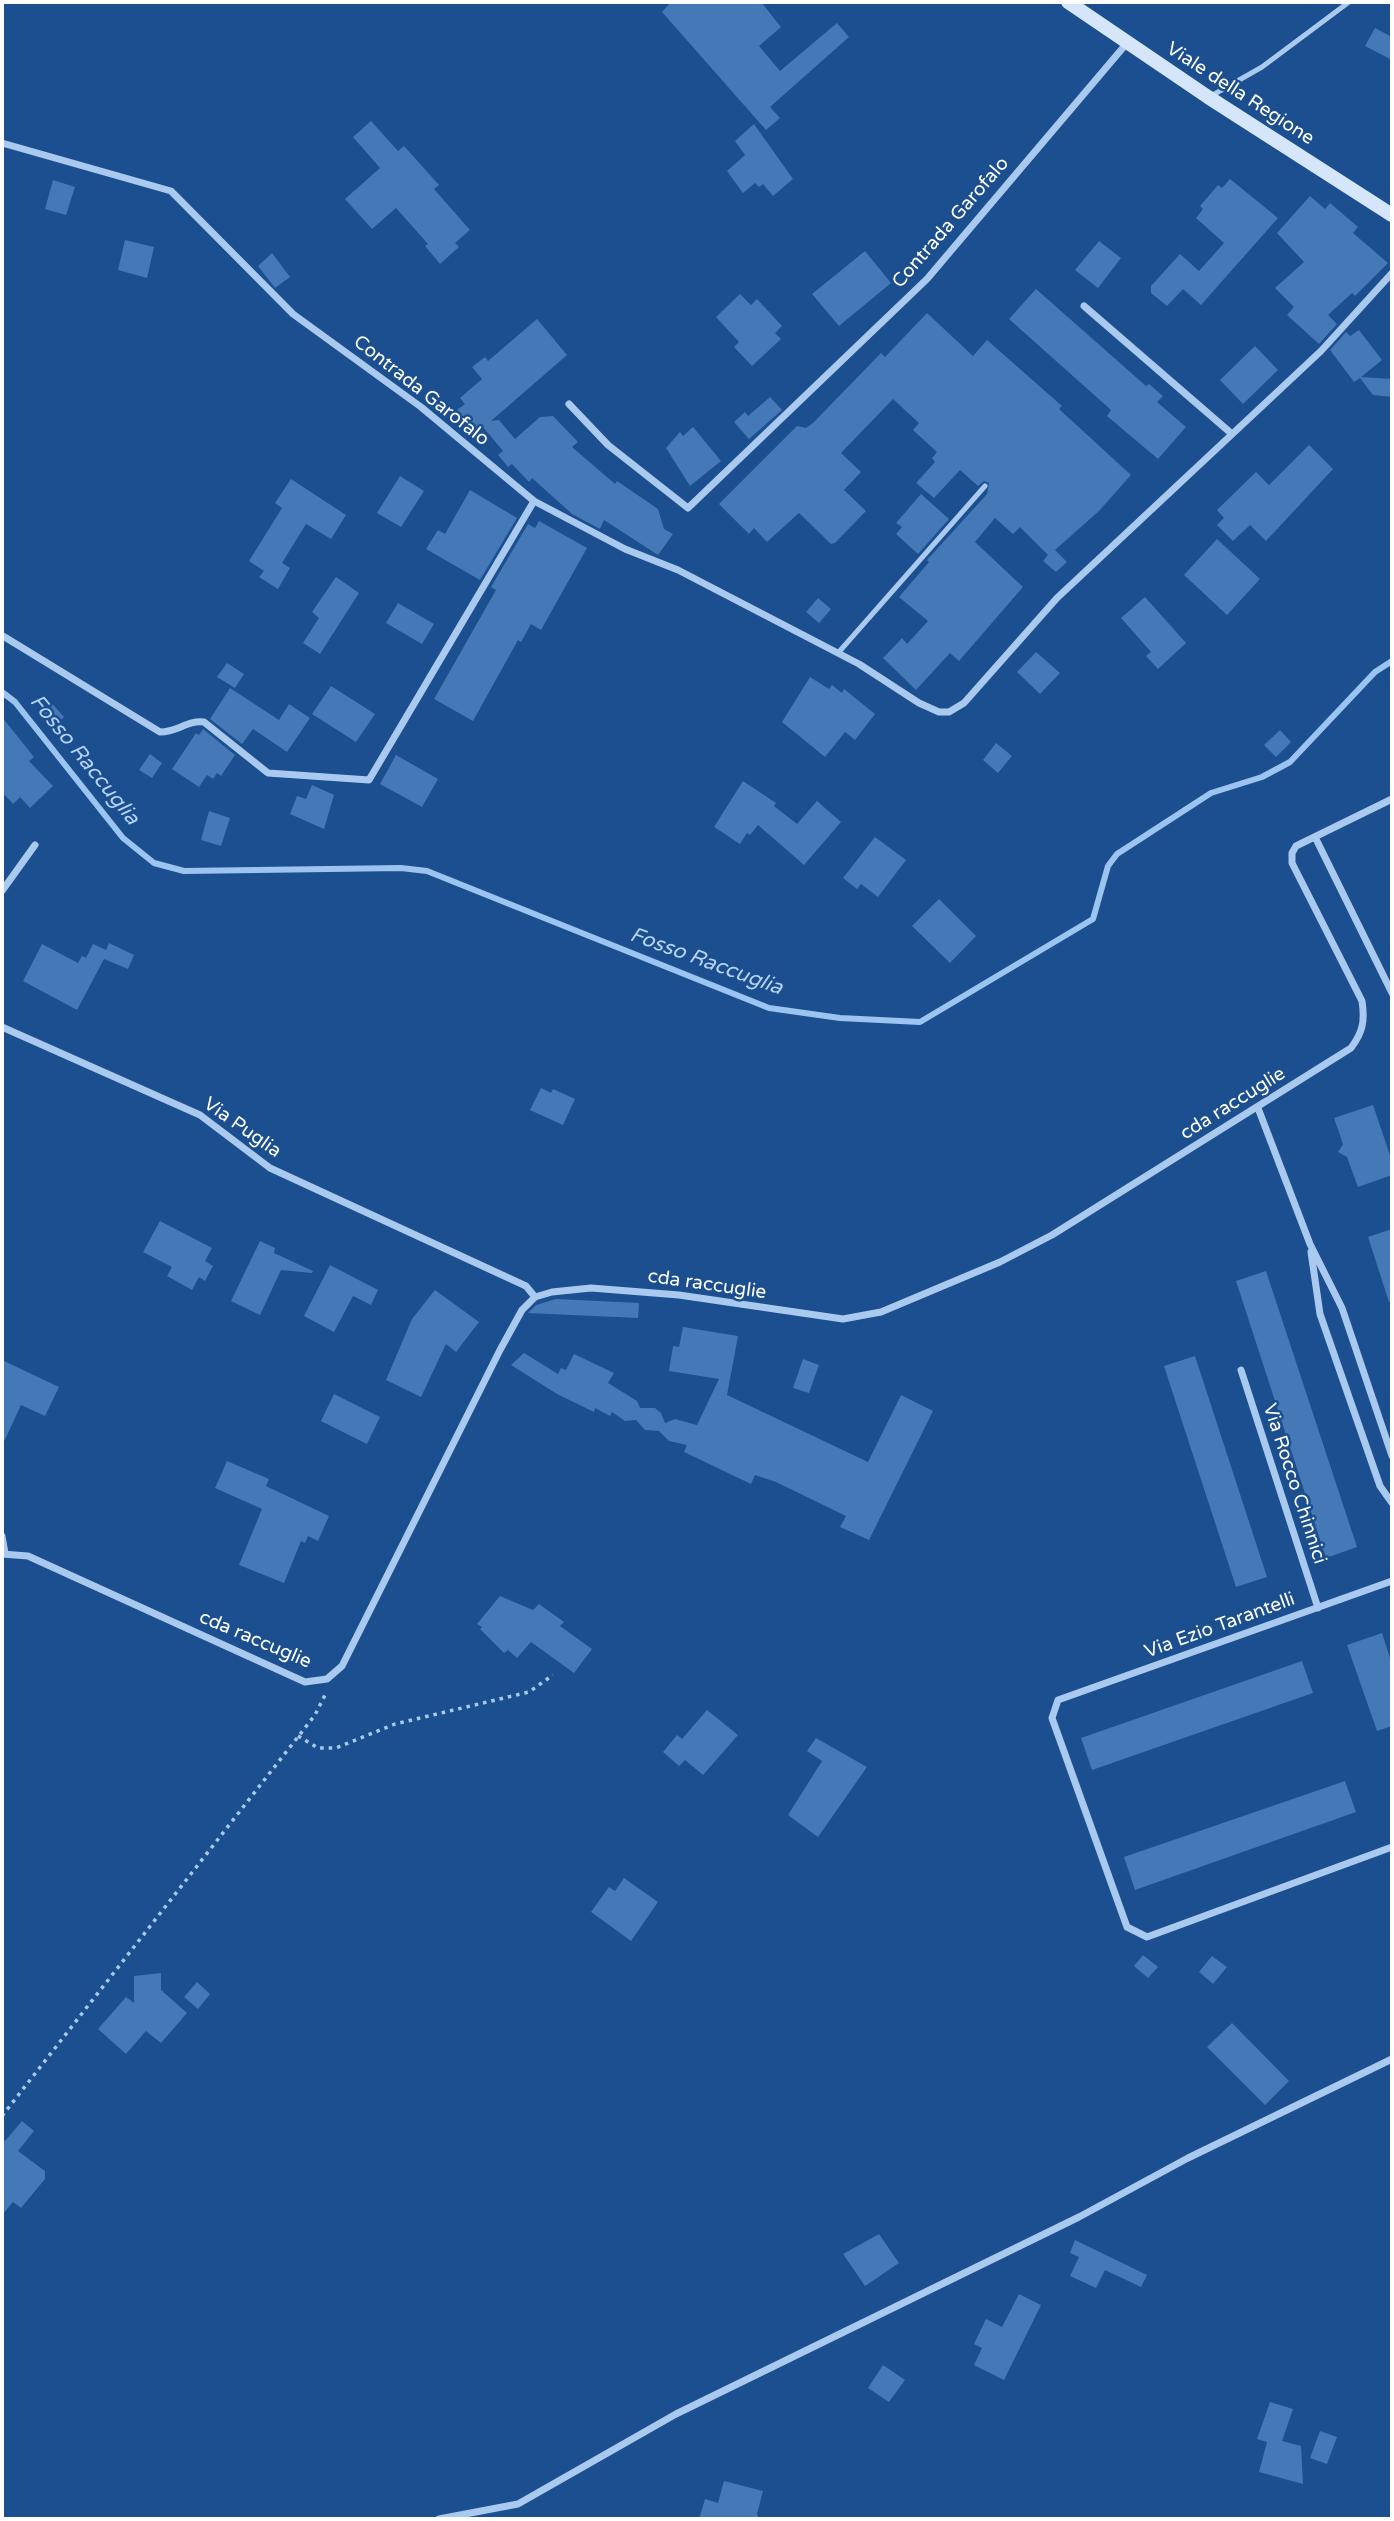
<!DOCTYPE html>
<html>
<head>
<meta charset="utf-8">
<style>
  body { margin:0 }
  #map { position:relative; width:1394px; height:2521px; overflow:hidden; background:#1b4f8f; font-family:"Varela Round",sans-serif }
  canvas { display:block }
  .frame { position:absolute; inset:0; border:4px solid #fff; pointer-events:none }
</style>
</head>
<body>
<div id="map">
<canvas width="1394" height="2521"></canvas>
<div class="frame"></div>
</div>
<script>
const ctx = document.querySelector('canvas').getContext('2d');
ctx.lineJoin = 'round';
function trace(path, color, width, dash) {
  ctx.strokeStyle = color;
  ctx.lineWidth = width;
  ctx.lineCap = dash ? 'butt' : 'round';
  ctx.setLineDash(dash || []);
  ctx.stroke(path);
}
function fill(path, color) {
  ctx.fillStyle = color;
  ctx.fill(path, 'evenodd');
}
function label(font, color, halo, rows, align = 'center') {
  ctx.font = font + ' "Varela Round",sans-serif';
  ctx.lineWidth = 5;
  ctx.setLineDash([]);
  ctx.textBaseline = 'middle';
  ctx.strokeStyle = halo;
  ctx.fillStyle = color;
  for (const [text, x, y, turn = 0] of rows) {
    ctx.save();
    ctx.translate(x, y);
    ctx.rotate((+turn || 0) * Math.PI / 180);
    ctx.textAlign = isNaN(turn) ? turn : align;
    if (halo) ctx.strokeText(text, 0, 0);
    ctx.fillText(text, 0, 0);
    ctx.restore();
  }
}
trace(new Path2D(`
  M 2,692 L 15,702 L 123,838 L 154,863 L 184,871 L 401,868 L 427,871 L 769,1008 L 840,1018 L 920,1022 L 1093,919 L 1108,866 L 1117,854 L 1211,793 L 1262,777 L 1290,762 L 1375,672 L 1392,661`), '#9cc4f0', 6);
fill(new Path2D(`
  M 671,2 L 761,2 L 781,27 L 759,46 L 780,71 L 837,23 L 849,37 L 770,107 L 780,118 L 766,130 L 662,12 Z
  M 1375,28 L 1392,37 L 1392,60 L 1365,46 Z
  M 371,121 L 398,151 L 404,146 L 439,185 L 434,189 L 470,230 L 455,243 L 459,247 L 440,264 L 425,246 L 428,244 L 396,208 L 372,229 L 345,199 L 380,168 L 353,137 Z
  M 754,124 L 793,179 L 773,196 L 763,184 L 759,187 L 755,183 L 743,193 L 727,171 L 745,155 L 735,141 Z
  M 1230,179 L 1278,218 L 1201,305 L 1183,289 L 1167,306 L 1151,293 L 1151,286 L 1180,254 L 1199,271 L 1224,243 L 1196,218 L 1203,209 L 1200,206 L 1218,185 L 1222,188 Z
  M 53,180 L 75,187 L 66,215 L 45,209 Z
  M 1310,196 L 1325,209 L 1330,203 L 1358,227 L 1353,233 L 1388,263 L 1355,296 L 1352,293 L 1328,315 L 1337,324 L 1319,344 L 1287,315 L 1294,307 L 1275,288 L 1304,262 L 1277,233 Z
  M 125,240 L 154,247 L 147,278 L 118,270 Z
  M 1099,241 L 1121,258 L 1098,288 L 1075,270 Z
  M 865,251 L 891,283 L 839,326 L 812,294 Z
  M 272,253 L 290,277 L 275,288 L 258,266 Z
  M 1036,289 L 1146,386 L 1149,384 L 1163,396 L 1157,402 L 1186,427 L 1158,459 L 1107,416 L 1111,410 L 1009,319 Z
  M 740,294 L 751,305 L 757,299 L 782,326 L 775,333 L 781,339 L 752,366 L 734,347 L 739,342 L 716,317 Z
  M 927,313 L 973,356 L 987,340 L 1062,406 L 1059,409 L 1131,475 L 1099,511 L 1055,550 L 1067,562 L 1056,572 L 1043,561 L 1048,555 L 1020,527 L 1013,534 L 995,518 L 975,542 L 1023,587 L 959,661 L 950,653 L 916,690 L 883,658 L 902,638 L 907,644 L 928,621 L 899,597 L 929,562 L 927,560 L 987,494 L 989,483 L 984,481 L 978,486 L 960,470 L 934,498 L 916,483 L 935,462 L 932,458 L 937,452 L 913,430 L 919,423 L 893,399 L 841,453 L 861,472 L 844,490 L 866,511 L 835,543 L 831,544 L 799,513 L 767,542 L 754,528 L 749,534 L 719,504 L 797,426 L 806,428 L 813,423 L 881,353 L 885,357 Z
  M 537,319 L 567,355 L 491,421 L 499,420 L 515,439 L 540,417 L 553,416 L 578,442 L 572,447 L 615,484 L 617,481 L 658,509 L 664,529 L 673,534 L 658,555 L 604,520 L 600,529 L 572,514 L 532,478 L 529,482 L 512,464 L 508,467 L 498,455 L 503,451 L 483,427 L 476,432 L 457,410 L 465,404 L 460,398 L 482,379 L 472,367 L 485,357 L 488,361 Z
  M 1359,330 L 1382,360 L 1361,377 L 1392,379 L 1392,397 L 1373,395 L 1360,378 L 1354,382 L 1330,350 L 1346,332 L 1350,336 Z
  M 1255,346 L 1278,370 L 1243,404 L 1220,380 Z
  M 770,397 L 782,410 L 749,439 L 734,422 L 745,412 L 748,416 Z
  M 693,427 L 721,461 L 690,486 L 666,448 L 680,432 L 683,436 Z
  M 1309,445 L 1333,469 L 1266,541 L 1250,525 L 1233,541 L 1217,525 L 1224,518 L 1217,510 L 1256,472 L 1269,485 Z
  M 400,476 L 424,491 L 401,527 L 377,513 Z
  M 291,479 L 346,515 L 331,539 L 306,524 L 282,563 L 290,568 L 278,589 L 259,577 L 264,571 L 249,561 L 282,508 L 275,503 Z
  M 470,490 L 517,518 L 480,580 L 426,549 L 438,530 L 445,534 Z
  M 921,494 L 949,519 L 918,554 L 896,534 L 902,527 L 896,523 Z
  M 539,521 L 587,548 L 541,630 L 531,624 L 521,642 L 518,640 L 473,721 L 434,699 L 496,590 L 491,587 L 528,524 L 535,528 Z
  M 1217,539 L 1260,579 L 1227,615 L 1184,575 Z
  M 336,577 L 359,593 L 320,654 L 303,643 L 319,618 L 312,612 Z
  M 1145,597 L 1186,643 L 1158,669 L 1146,656 L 1151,652 L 1121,618 Z
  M 818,598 L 831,609 L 819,623 L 806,612 Z
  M 398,603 L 434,624 L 422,644 L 386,623 Z
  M 1036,652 L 1060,673 L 1040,694 L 1017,672 Z
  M 227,663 L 244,674 L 235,688 L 217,677 Z
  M 810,677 L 829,689 L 832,685 L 842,693 L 844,689 L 875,714 L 855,740 L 845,732 L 825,757 L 782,722 Z
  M 331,686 L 375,714 L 356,742 L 312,714 Z
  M 230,688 L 279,720 L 289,704 L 310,718 L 287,752 L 253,729 L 242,744 L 210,719 Z
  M 48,699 L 64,717 L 52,730 L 37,713 Z
  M 2,717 L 34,757 L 29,761 L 53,786 L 30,808 L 20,797 L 13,804 L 2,792 Z
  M 203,729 L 235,755 L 221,776 L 217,773 L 213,779 L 207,775 L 199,787 L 172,769 L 196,733 L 199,735 Z
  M 1280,730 L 1291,742 L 1276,757 L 1264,745 Z
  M 996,743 L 1012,756 L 998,773 L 983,760 Z
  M 150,754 L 162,763 L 152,778 L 139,770 Z
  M 396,755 L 438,779 L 422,807 L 380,784 Z
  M 743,781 L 776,803 L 774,806 L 797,824 L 817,801 L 841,822 L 804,865 L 758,825 L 750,835 L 747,833 L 740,844 L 714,827 Z
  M 312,785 L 334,795 L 324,829 L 290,814 L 297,796 L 306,799 Z
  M 209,811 L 230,818 L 221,846 L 201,840 Z
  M 875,837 L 906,860 L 878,897 L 861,884 L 857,889 L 843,878 Z
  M 939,899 L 976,936 L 950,963 L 912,926 Z
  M 109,943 L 134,955 L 128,969 L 104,959 L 77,1010 L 23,981 L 42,944 L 78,963 L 82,956 L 86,958 L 93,944 L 106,950 Z
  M 541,1088 L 551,1093 L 553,1089 L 575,1099 L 563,1125 L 530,1110 Z
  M 1373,1105 L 1392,1161 L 1392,1175 L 1358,1187 L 1347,1157 L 1338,1152 L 1343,1144 L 1334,1118 Z
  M 160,1221 L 212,1248 L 205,1261 L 213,1266 L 205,1281 L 199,1277 L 192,1290 L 167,1276 L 172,1267 L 143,1252 Z
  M 1392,1229 L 1392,1301 L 1389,1302 L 1368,1237 Z
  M 260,1241 L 275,1248 L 274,1253 L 313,1271 L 312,1273 L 281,1270 L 260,1315 L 231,1301 Z
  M 330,1265 L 378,1290 L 371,1305 L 353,1296 L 334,1332 L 304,1316 Z
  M 1266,1271 L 1357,1547 L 1326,1558 L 1236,1281 Z
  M 435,1290 L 479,1322 L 456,1352 L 446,1344 L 421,1397 L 386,1380 L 412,1319 Z
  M 556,1299 L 639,1303 L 638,1318 L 528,1313 L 536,1305 Z
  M 683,1327 L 738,1336 L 727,1395 L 868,1462 L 901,1395 L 933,1411 L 869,1540 L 840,1527 L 846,1516 L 776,1482 L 755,1475 L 751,1484 L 684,1452 L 687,1445 L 669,1441 L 659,1431 L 645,1430 L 636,1420 L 625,1421 L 612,1412 L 610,1416 L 595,1408 L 594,1412 L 557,1394 L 511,1365 L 524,1353 L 558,1374 L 561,1368 L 566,1370 L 574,1354 L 614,1373 L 608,1383 L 637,1401 L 640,1408 L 655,1408 L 661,1413 L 665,1423 L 675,1419 L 697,1425 L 719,1379 L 669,1371 L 673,1346 L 679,1347 Z
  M 1195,1356 L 1267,1577 L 1236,1587 L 1164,1366 Z
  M 803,1359 L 819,1365 L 809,1393 L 793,1388 Z
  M 2,1360 L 59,1387 L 45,1416 L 21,1405 L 2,1446 Z
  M 334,1394 L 380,1417 L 367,1444 L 321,1421 Z
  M 227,1461 L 269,1479 L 266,1486 L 329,1516 L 318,1541 L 308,1536 L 305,1543 L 301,1541 L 284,1583 L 239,1565 L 262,1509 L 215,1488 Z
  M 500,1596 L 533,1610 L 539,1604 L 564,1622 L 560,1626 L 592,1649 L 574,1673 L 531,1642 L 517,1658 L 508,1650 L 504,1653 L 480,1629 L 482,1627 L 477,1624 Z
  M 1382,1633 L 1392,1664 L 1392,1726 L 1377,1731 L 1347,1645 Z
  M 1302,1661 L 1313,1693 L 1092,1770 L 1081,1738 Z
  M 707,1710 L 738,1735 L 703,1775 L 685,1760 L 679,1766 L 663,1752 L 677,1735 L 682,1739 Z
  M 816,1738 L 867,1767 L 818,1837 L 788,1815 L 822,1761 L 807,1751 Z
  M 1345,1781 L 1356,1812 L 1135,1890 L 1124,1857 Z
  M 624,1878 L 658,1902 L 631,1941 L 591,1912 L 609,1887 L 615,1891 Z
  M 1143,1955 L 1158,1967 L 1148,1978 L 1134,1966 Z
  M 1212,1956 L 1227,1967 L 1213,1984 L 1199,1972 Z
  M 161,1973 L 161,1990 L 187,2013 L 161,2043 L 146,2031 L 126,2054 L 98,2029 L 126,1997 L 134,2003 L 134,1976 Z
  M 197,1982 L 210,1994 L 198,2009 L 184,1997 Z
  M 1232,2023 L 1289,2081 L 1265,2105 L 1207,2047 Z
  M 22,2121 L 34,2131 L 18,2151 L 45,2171 L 45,2179 L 21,2208 L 13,2202 L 2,2215 L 2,2138 L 5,2141 Z
  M 879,2234 L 899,2263 L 865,2286 L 843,2254 Z
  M 1075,2240 L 1147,2275 L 1141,2287 L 1105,2270 L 1096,2288 L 1070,2276 L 1079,2257 L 1070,2253 Z
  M 1019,2294 L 1041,2305 L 1004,2380 L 974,2365 L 982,2348 L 974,2344 L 986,2319 L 1002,2327 Z
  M 883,2365 L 905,2380 L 889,2402 L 868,2388 Z
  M 1270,2402 L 1293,2409 L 1282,2441 L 1301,2446 L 1303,2484 L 1259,2472 L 1267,2442 L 1257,2439 Z
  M 1320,2431 L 1337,2437 L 1327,2464 L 1310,2458 Z
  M 724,2481 L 763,2491 L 757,2514 L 759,2519 L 699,2519 L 705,2499 L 718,2503 Z`), '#4478b7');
trace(new Path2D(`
  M 298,1736 L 318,1748 L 336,1748 L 395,1724 L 529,1692 L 553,1675
  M 2,2116 L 315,1715 L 326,1693`), '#a9c9ee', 3.5, [3.5, 5]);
trace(new Path2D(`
  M 1211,96 L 1262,67 L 1349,2
  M 838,653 L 985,486`), '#a9c9ee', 5);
trace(new Path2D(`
  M 2,143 L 171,191 L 293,314 L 421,407 L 534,501 L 625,549 L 678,570 L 859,664 L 919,703 L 939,712 L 949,712 L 964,703 L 1057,598 L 1321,351 L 1392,273
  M 1084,306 L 1232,434
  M 569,404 L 608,445 L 688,508 L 927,279 L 1127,43
  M 3,636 L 160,732 C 178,732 187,720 204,722 L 268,773 L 369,780 L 534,501
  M 1315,837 L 1392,993
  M 2,891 L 35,845
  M 2,1027 L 200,1115 L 270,1168 L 526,1286 L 535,1297
  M 1258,1108 L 1310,1244 L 1342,1308 L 1392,1456
  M 1311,1252 L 1320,1314 L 1380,1486 L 1392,1503
  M 1241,1370 L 1318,1608
  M 2,1536 L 5,1553
  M 2,1554 L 28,1556 L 305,1682 L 327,1679 L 342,1666 L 500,1350 L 522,1310 L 535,1297 L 552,1292 L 591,1288 L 679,1295 L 843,1319 L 881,1312 L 1000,1262 L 1052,1235 L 1351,1048 C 1363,1032 1365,1021 1362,1001 L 1292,863 L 1292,853 L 1296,846 L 1392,799
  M 1392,1581 L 1058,1700 L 1052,1718 L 1127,1927 L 1147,1937 L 1392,1847
  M 439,2519 L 518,2504 L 676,2414 L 1079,2217 L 1188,2158 L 1392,2059`), '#a9c9ee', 7);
trace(new Path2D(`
  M 1068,2 L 1208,97 L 1392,215`), '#d6e6fa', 14);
label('19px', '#fff', '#1b4f8f', [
  ["Viale della Regione",1240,94,33],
  ["Contrada Garofalo",951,223,-49],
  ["Contrada Garofalo",421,391,38],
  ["cda raccuglie",1233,1104,-32],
  ["Via Puglia",242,1128,35],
  ["cda raccuglie",707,1285,8],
  ["Via Rocco Chinnici",1294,1484,72],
  ["Via Ezio Tarantelli",1220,1626,-20],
  ["cda raccuglie",255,1640,23]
]);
label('italic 21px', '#b5d3f5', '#1b4f8f', [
  ["Fosso Raccuglia",84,760,51],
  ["Fosso Raccuglia",706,962,20]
]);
</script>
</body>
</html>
